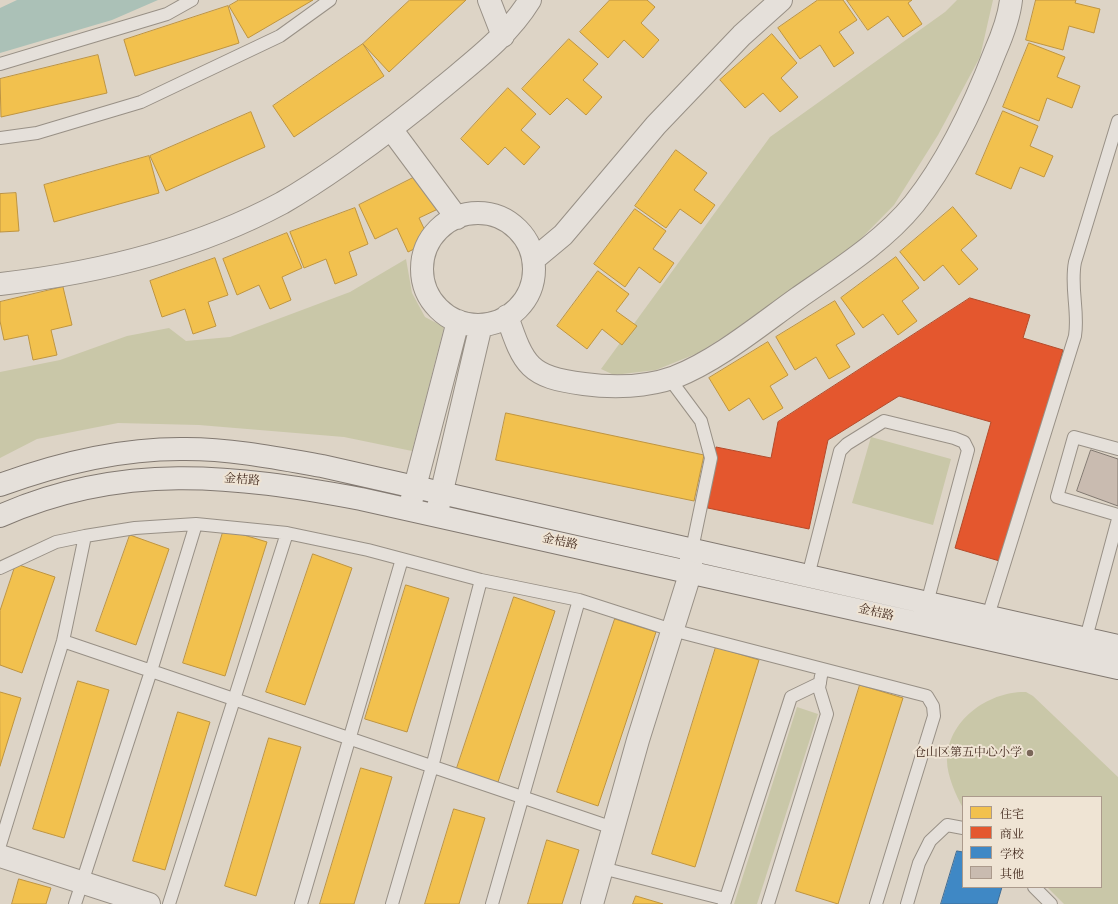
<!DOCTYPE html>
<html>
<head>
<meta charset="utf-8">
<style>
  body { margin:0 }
  #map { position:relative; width:1118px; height:904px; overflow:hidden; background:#ddd4c6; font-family:"IM FELL French Canon","Noto Serif SC",serif }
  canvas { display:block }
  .legend { position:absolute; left:962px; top:796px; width:140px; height:92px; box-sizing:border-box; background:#efe4d4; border:1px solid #ab9a8c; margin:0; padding:5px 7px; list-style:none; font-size:12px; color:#442b1f }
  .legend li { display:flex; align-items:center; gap:8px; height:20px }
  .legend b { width:20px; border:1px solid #ab9a8c }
</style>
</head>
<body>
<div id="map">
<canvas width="1118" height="904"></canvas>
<ul class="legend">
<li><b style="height:11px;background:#f2c14e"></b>住宅</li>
<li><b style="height:11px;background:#e4572e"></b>商业</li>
<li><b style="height:11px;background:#3f88c5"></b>学校</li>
<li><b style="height:11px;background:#c9bbb0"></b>其他</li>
</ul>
</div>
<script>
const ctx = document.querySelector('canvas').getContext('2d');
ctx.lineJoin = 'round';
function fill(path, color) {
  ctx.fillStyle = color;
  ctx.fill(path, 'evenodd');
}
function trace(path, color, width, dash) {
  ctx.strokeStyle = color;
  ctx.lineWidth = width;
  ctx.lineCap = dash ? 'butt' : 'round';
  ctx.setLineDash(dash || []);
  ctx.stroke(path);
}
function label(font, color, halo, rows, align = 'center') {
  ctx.font = font + ' "IM FELL French Canon","Noto Serif SC",serif';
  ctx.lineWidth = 4;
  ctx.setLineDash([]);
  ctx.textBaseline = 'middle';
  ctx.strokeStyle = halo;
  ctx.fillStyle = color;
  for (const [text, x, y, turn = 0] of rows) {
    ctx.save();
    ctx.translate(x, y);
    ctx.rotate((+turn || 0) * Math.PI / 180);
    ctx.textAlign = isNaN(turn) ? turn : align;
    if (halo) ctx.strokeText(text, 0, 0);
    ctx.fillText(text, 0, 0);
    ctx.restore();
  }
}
fill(new Path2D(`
  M 957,0 L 993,0 L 980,57 L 938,135 L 894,205 L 832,268 L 698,353 L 656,370 L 614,375 L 601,369 L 770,137 L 945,12 Z
  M 406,259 L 412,293 L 425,317 L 444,327 L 412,451 L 344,437 L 199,425 L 118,423 L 37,439 L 0,458 L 0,372 L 60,360 L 127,336 L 169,328 L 186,341 L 230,337 L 350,292 Z
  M 871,437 L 951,459 L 933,525 L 852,503 Z
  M 1026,692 L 1033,696 L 1118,777 L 1118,904 L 1064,904 L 1047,887 L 1101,887 L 1101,797 L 963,797 L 963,808 C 956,796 947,775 947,761 C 947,720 989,691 1026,692 Z
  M 797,707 L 818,714 L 757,904 L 734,904 Z`), '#c9c7a8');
fill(new Path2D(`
  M 17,0 L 158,0 L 112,20 L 0,53 L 0,8 Z`), '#abc1b7');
const homes = new Path2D(`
  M 239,0 L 313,0 L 248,38 L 229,6 Z
  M 410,0 L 466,0 L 389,72 L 363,44 Z
  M 610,0 L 647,0 L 655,7 L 641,23 L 659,40 L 643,58 L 624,40 L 608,58 L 580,32 Z
  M 818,0 L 843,0 L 857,20 L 839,32 L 854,53 L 834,67 L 820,45 L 800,59 L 778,28 Z
  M 847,0 L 912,0 L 908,3 L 922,24 L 903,37 L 888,16 L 868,30 Z
  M 1036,0 L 1076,0 L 1075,3 L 1100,9 L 1094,33 L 1069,26 L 1063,50 L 1026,40 Z
  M 228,6 L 239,43 L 135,76 L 124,40 Z
  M 772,34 L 797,63 L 781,78 L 798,97 L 780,112 L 763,93 L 745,108 L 720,80 Z
  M 569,39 L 598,64 L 583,80 L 602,97 L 586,115 L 567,98 L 550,115 L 522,89 Z
  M 1029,43 L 1065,57 L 1057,77 L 1080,86 L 1072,108 L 1047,98 L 1039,121 L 1003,107 Z
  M 363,44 L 384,76 L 294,137 L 273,106 Z
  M 98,55 L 107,93 L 1,117 L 0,79 Z
  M 508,88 L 536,114 L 521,130 L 540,147 L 524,165 L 505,147 L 488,165 L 461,139 Z
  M 1003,111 L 1038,126 L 1030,146 L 1053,156 L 1044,177 L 1020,167 L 1011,189 L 976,174 Z
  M 251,112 L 265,147 L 166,191 L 150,156 Z
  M 676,150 L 707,173 L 694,190 L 715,205 L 701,224 L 680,209 L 666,228 L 635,206 Z
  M 149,156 L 159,193 L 54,222 L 44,185 Z
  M 421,174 L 438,209 L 419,218 L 430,241 L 408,252 L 397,228 L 375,239 L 359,205 Z
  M 16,193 L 19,231 L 0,232 L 0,194 Z
  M 953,207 L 977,236 L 961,250 L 978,269 L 959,285 L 943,265 L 924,281 L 900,252 Z
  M 355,208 L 368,244 L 349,252 L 357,275 L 335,284 L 326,259 L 304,268 L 290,232 Z
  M 635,209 L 666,231 L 653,249 L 674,263 L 660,283 L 639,267 L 625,287 L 594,264 Z
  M 287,233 L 302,268 L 282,277 L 291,300 L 270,309 L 259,285 L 237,295 L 223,259 Z
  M 896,257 L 919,288 L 902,301 L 917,321 L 898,335 L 883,314 L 863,328 L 841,298 Z
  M 215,258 L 228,295 L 208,302 L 216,326 L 193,334 L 185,309 L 162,317 L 150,281 Z
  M 598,271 L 629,294 L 616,311 L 637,326 L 622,345 L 602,329 L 587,349 L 557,326 Z
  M 63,287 L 72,325 L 51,330 L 57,355 L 33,360 L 28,335 L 4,340 L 0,321 L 0,302 Z
  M 835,301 L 855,334 L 836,345 L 850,367 L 829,379 L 816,357 L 795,370 L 776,337 Z
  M 768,342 L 788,375 L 770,386 L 783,408 L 763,420 L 749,398 L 729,411 L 709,378 Z
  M 506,413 L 704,455 L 694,501 L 496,460 Z
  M 224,529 L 267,542 L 225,676 L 183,663 Z
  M 130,535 L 169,549 L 136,645 L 96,631 Z
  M 313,554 L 352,568 L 305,705 L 266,692 Z
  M 16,564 L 55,577 L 22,673 L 0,665 L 0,611 Z
  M 406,585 L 449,598 L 407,732 L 365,719 Z
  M 514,597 L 555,611 L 497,785 L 456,771 Z
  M 615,619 L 656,632 L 598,806 L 557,792 Z
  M 716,647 L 759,660 L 695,867 L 652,854 Z
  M 78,681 L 109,690 L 64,838 L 33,829 Z
  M 860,685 L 903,698 L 838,904 L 796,891 Z
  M 0,692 L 21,698 L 0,766 Z
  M 178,712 L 210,722 L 165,870 L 133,861 Z
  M 269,738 L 301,747 L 256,896 L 225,886 Z
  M 361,768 L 392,777 L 354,904 L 320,904 Z
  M 454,809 L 485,818 L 459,904 L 425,904 Z
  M 547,840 L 579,850 L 562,904 L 528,904 Z
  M 19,879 L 51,888 L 46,904 L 12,904 Z
  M 636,896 L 663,904 L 633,904 Z`);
fill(homes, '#f2c14e');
trace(homes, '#be9440', 1);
const shops = new Path2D(`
  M 970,298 L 1030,315 L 1023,338 L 1063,350 L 1003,562 L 955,548 L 991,422 L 899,396 L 828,440 L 809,529 L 703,507 L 716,447 L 771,458 L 778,422 Z`);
fill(shops, '#e4572e');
trace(shops, '#b44a2a', 1);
const schools = new Path2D(`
  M 957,851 L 963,852 L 963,887 L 1002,887 L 997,904 L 941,904 Z`);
fill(schools, '#3f88c5');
trace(schools, '#406c93', 1);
const building = new Path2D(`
  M 1091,450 L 1118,459 L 1118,506 L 1077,491 Z`);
fill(building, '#c9bbb0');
trace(building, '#827971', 1);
const service = new Path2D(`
  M 0,64 L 167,14 L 192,0
  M 0,138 L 37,133 L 141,102 L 280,36 L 330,0
  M 669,378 L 701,421 L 711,458 L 692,549
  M 1118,449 L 1074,437 L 1057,497 L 1118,515
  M 0,568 L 56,542 L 85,536 L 135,528 L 196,524 L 287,533 L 368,550 L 481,580 L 579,600 L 672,630 L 927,696 L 933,706 L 934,716 L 876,904
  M 808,576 L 840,451 L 847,444 L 884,421 L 954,438 L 964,442 L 968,450 L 927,603
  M 988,616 L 1075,336 C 1079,311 1070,287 1075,262 L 1118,121
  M 1086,638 L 1118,519
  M 63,641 L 613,828
  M 0,845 L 63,641 L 85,536
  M 602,868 L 725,899
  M 1034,887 L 1051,904
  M 75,904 L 151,671 L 196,524
  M 169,904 L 287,533
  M 301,904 L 402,559
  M 392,904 L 432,767 L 481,580
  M 492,904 L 579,600
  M 724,904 L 791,697 L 820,683
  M 768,904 L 827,714 L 819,688 L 821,676
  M 907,904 L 919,863 L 930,841 L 947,825 L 963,828`);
const minor = new Path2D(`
  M 489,0 L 503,36
  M 391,129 L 457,218
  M422 269a56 56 0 1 1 112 0a56 56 0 1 1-112 0Z
  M 533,260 L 563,235 L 656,125 L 742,35 L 781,0
  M 0,284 C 98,273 194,250 282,203 C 303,191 324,177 344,163 C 378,139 411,114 443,87 C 474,61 508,36 530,0
  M 507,316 C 524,366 529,377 584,384 C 613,388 647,387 675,377 C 718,360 760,325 798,298 C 838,270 883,242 914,204 C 949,160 975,104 995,52 C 1002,36 1009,18 1011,0
  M 410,506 L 458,321
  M 437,512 L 481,325
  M 0,856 L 149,904
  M 592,904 L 638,740 L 691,571 L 691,555`);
const secondary = new Path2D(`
  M 0,485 C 60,463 122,448 186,449 C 232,449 277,458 322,466 L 1118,646
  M 0,516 C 122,462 233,475 361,499 L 1118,668`);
trace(service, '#989086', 14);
trace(minor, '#989086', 24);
trace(secondary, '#827971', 24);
trace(service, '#e5e0da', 12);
trace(minor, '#e5e0da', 22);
trace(secondary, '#e5e0da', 22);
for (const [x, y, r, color] of [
  [1030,753,4,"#7a6659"]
]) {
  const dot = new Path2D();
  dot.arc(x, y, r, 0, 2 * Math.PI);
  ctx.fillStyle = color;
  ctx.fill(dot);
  trace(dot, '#efe4d4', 1.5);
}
label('12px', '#442b1f', '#efe4d4', [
  ["金桔路",242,480,5],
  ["金桔路",560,542,12],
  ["金桔路",876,613,13]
]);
label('12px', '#442b1f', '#efe4d4', [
  ["仓山区第五中心小学",1022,753]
], 'right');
</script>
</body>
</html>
